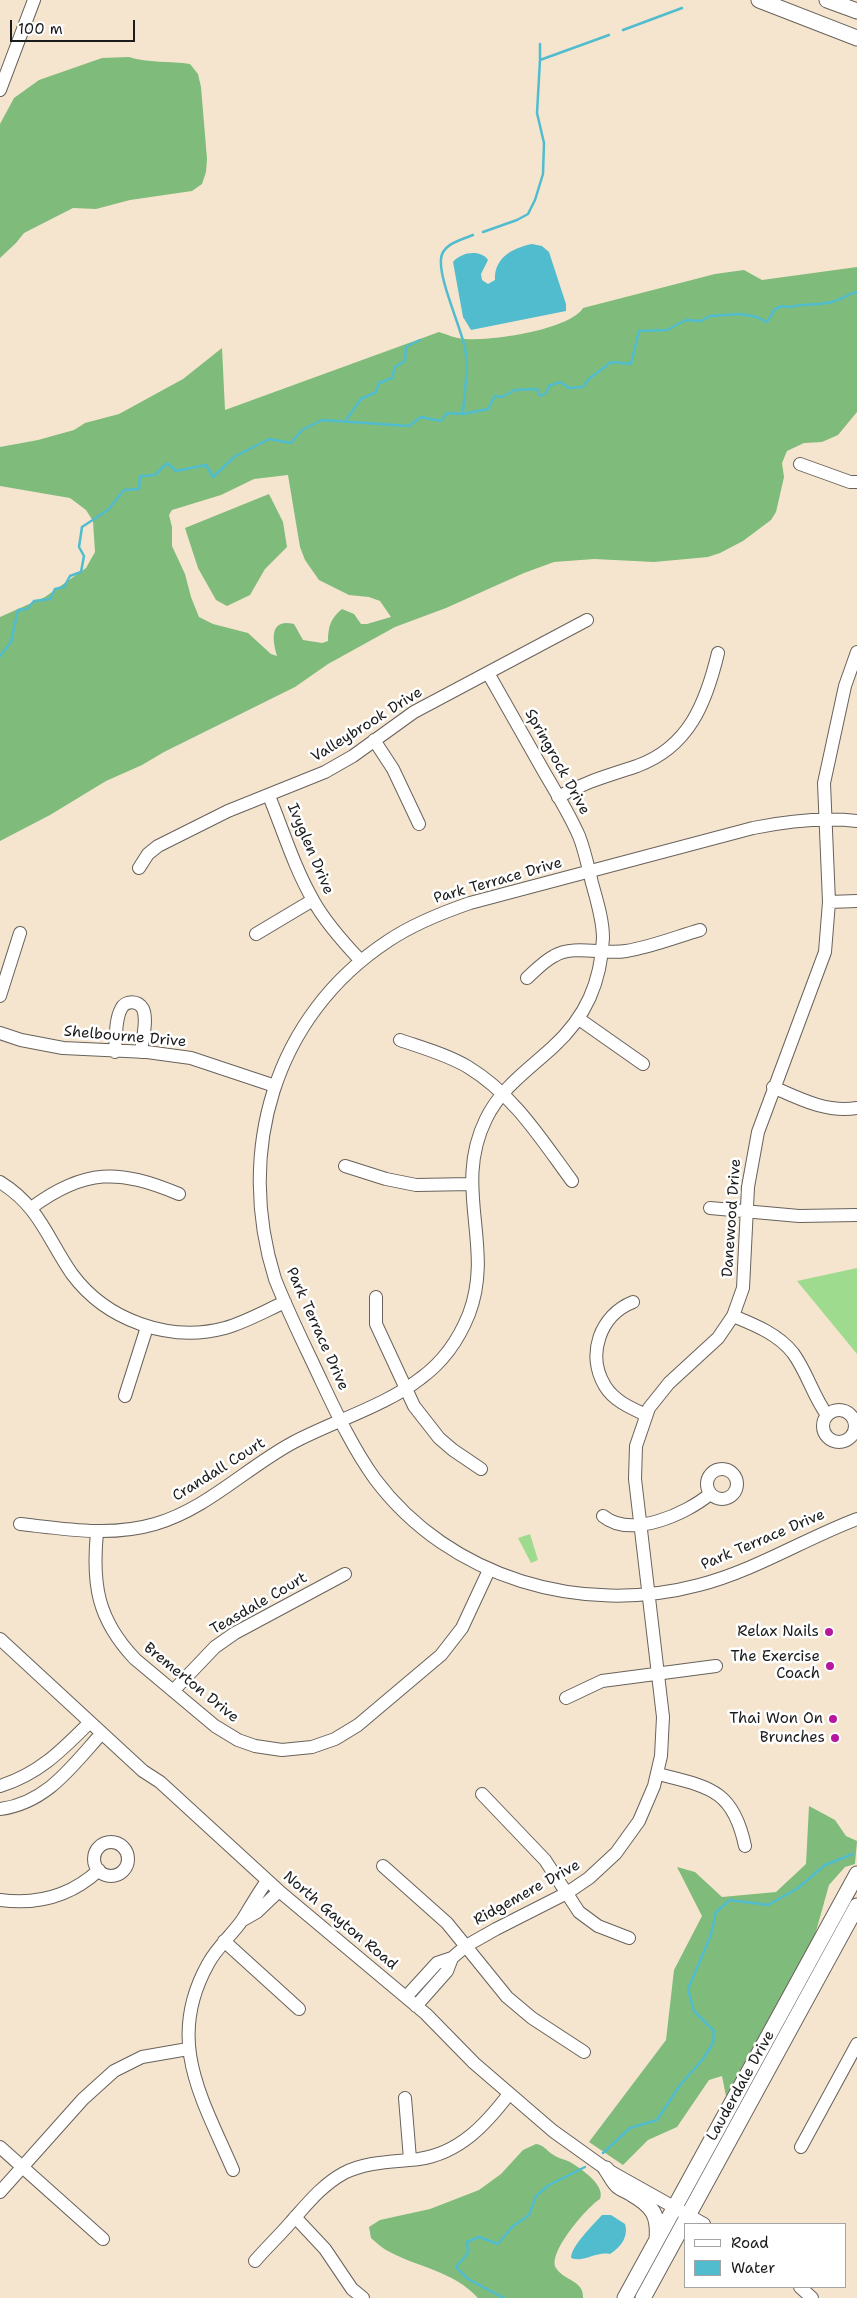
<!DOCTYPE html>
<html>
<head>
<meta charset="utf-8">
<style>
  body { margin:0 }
  #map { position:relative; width:857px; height:2298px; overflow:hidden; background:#f5e5cf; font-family:"Shantell Sans",sans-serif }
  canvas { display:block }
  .legend { position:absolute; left:684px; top:2223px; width:162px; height:65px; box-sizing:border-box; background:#fff; border:1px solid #a4a4a4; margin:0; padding:6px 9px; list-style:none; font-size:15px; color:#1c1c1c }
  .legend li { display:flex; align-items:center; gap:10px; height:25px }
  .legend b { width:25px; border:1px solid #a4a4a4 }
  .scale { position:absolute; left:10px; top:20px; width:125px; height:22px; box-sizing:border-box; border:2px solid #1c1c1c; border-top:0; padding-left:6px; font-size:15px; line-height:18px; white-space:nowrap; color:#1c1c1c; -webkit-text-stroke:4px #fff; paint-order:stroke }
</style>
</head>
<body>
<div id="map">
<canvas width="857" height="2298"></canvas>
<ul class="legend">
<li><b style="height:6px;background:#fff"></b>Road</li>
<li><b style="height:14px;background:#52bccf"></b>Water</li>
</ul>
<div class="scale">100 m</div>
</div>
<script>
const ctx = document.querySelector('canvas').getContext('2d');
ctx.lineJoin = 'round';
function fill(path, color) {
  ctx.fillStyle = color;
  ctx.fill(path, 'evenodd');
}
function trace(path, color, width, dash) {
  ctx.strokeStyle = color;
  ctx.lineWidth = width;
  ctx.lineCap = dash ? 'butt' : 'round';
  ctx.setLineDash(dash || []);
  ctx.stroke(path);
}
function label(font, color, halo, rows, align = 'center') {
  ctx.font = font + ' "Shantell Sans",sans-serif';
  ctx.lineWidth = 5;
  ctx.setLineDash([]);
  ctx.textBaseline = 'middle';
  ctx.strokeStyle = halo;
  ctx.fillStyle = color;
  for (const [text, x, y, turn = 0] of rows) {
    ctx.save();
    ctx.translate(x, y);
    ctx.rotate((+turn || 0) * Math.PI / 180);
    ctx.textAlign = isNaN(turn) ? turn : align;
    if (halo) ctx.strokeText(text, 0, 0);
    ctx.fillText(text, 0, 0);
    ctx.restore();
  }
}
fill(new Path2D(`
  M 857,1268 L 857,1354 L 797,1281 Z
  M 530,1534 L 538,1560 L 531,1563 L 518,1538 Z`), '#9fdb8f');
fill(new Path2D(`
  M 129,57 C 148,63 170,61 190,64 L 198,74 L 201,87 L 207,159 L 206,172 L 202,184 L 192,191 L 130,200 L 96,209 L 73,208 L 24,233 L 16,243 L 0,258 L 0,124 L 14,98 L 39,80 L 102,58 Z
  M 857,267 L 857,412 L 838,435 L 822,442 L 804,443 L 787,451 L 782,463 L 784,477 L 776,512 L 771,520 L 743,541 L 720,553 L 708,557 L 654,562 L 594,559 L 554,562 L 524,573 L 446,608 L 395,627 L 328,664 L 295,687 L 164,752 L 142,765 L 106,781 L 50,815 L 0,841 L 0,617 L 45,597 L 86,568 L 95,552 L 93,521 L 86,510 L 70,498 L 0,486 L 0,447 L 38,440 L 74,430 L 85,423 L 119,414 L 183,379 L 222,348 L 225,410 L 439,332 C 448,335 457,339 466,339 C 491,341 569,330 583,308 L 715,274 L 744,270 L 762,280 ZM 288,475 L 300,547 L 305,560 L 319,580 L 349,595 L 369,597 L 380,601 L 391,617 L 367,624 L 361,624 L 354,614 L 342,609 C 331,618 328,626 328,641 L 322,643 L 303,640 L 294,624 C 268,618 273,642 277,656 L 271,654 L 248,633 L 213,624 L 199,617 L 191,597 L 185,574 L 172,546 L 172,527 L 169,515 L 172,510 L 221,495 L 254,479 Z
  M 269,494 L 283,522 L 287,547 L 265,569 L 250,595 L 227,606 L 216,600 L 198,568 L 185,528 Z
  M 809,1806 L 835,1820 L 846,1836 L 857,1841 L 855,1864 L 845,1867 L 829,1885 L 815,1935 L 726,2096 L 722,2076 L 709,2080 L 677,2127 L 648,2140 L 623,2165 L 589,2142 L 666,2040 L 674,1970 L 702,1916 L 677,1867 L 695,1872 L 722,1897 L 776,1892 L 806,1864 Z
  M 536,2144 C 544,2145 546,2150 552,2154 C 557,2158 564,2159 570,2162 C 580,2168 606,2185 600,2199 C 588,2206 547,2253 556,2268 C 564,2281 584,2280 583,2298 L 478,2298 C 454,2271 416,2267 386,2250 C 381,2247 376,2242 371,2238 L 369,2227 L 380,2220 L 430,2209 L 479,2190 L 501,2174 L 523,2150 Z`), '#7fbb7a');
fill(new Path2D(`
  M 532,244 L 542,246 L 549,252 L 566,304 L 566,311 L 471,330 L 463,317 L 453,262 C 461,252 481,249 488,260 L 481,274 L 482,280 L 488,284 L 495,280 C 494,258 512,248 532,244 Z
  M 602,2215 L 611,2215 L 625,2224 C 629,2237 620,2248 610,2254 C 596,2251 584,2263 571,2258 C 571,2246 594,2224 602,2215 Z`), '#52bccf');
trace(new Path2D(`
  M 623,30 L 682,8
  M 540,44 L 540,60
  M 483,232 L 517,220 L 528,214 L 535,200 L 543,174 L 544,143 L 537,113 L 540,60 L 609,35
  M 463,414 C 464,393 469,369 465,348 C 460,325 439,280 441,259 C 442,244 461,240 473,235
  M 346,420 L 361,399 L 376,392 L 379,383 L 392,378 L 395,367 L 405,361 L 406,347 L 420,340
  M 0,656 L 11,642 L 18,610 L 27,609 L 34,601 L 50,599 L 55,589 L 64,587 L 70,576 L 81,572 L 84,556 L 79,547 L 82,527 L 108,510 L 124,490 L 139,489 L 140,476 L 155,475 L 167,463 L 176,471 L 206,465 L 213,477 L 234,457 L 269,439 L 291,443 L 302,430 L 322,420 L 409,426 L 421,417 L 441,421 L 447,413 L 463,414 L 488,409 L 495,396 L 502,397 L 515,390 L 537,389 L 540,396 L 546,393 L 549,386 L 560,382 L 569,388 L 583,387 L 589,379 L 611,362 L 631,364 L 639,331 L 667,330 L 686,320 L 701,321 L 710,316 L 740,314 L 757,317 L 767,322 L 775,309 L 783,306 C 791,309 795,305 802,305 C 813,304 824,305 835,301 C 842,299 848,294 857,292
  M 603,2153 L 630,2128 L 657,2120 L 680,2085 L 703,2059 L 713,2043 L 714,2031 L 694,2011 L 688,1989 L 711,1935 L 716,1912 L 730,1900 L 768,1905 L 798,1888 L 825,1865 L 853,1854
  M 504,2298 L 468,2279 L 456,2267 L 468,2253 L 467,2242 L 479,2237 L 498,2244 L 512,2227 L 529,2215 L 536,2196 L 549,2185 L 585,2167`), '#52bccf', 2.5);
const minor = new Path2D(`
  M 0,90 L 34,0
  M 800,464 L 850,482 L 857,482
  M 374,740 L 393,769 L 419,824
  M 269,796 C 283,830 294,867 313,900 C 325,922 343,942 361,961
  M 558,797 C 587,781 607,776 637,766 C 689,747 706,703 718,653
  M 857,821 C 822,817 788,821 753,828 L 470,903 C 441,913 413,924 388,941 C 274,1016 235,1152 275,1279 C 288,1312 304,1344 319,1376 C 336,1412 352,1447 375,1479 C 450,1579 582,1616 699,1585 C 754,1571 804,1539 857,1519
  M 139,868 L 148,854 L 158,846 L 228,811 L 325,772 L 353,756 L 414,712 L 587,620
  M 829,902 L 857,901
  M 256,934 L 313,900
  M 527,978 C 536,970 544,961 554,956 C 574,944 603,955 626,951 C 651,947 676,937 700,930
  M 0,996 L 20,933
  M 579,1019 L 643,1064
  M 0,1033 L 21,1040 L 63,1048 L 147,1052 L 191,1058 L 275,1086
  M 400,1040 C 423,1048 448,1055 468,1067 C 514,1095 541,1139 572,1181
  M 115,1052 C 116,1039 115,1020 121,1009 C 125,1000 138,1000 143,1009 C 148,1020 142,1041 141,1052
  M 773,1087 C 800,1099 827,1113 857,1108
  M 345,1166 L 386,1179 L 416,1185 L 471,1184
  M 0,1182 C 40,1207 47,1238 72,1274 C 106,1320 169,1343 225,1328 C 246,1322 265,1311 285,1302
  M 31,1208 C 85,1168 119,1169 179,1194
  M 710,1208 L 799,1216 L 857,1215
  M 376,1297 L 376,1324 L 414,1406 L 439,1438 L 453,1450 L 481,1469
  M 633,1302 C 600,1315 586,1355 605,1386 C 614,1401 631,1408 646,1415
  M 733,1316 C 755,1325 778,1334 793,1353 C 807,1372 813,1396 827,1415
  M 125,1396 L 147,1327
  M823 1426a16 16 0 1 1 32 0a16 16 0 1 1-32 0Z
  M707 1484a15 15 0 1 1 30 0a15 15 0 1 1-30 0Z
  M 603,1516 C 631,1539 686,1514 710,1494
  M 20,1524 C 65,1529 111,1537 155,1524 C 207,1509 247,1467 294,1442 C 334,1421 387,1405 421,1378 C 443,1362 459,1339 469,1314 C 495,1246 452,1188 486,1119 C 501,1088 528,1070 553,1047 C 586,1017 601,982 603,938 C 603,920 597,901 592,883 C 588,867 585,851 579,836 C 569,813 555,791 543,770 C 525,738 506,705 488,673
  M 97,1532 C 92,1584 97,1619 135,1659 L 215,1726 L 238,1740 L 255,1746 L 282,1750 L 312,1747 L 335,1739 L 358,1725 L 441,1655 L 462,1628 L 489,1570
  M 0,1639 L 143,1771 L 160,1782 L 279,1891 L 426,2014 L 474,2063 L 553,2131 L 606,2169 L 704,2224
  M 173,1691 L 215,1647 L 235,1633 L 345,1574
  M 566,1698 L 602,1681 L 716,1666
  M 658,1774 C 709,1787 733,1789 745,1846
  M 0,1786 C 39,1774 62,1750 90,1722
  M 482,1794 L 545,1860 L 579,1912 L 598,1926 L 629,1938
  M 0,1809 C 47,1803 72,1766 102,1733
  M94 1859a17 17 0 1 1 34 0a17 17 0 1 1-34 0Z
  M 383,1866 L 447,1923 L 507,1997 L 532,2018 L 584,2052
  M 0,1900 C 38,1905 71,1896 99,1870
  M 243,1920 L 257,1912 L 279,1891
  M 224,1941 L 299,2009
  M 406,1997 L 437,1963 L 452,1958 L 466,1946 L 496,1929 L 567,1893 L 589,1878 L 616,1853 L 639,1821 L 654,1786 L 661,1756 L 663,1717 L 635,1479 L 636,1446 L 649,1408 L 669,1383 L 718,1338 L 733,1316 L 743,1288 L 748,1187 L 758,1132 L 825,952 L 829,902 L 824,783 L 845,686 L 857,652
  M 416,2006 L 447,1971 L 452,1958
  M 405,2098 L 410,2159
  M 0,2147 L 103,2239
  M 801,2147 L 857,2044
  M 233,2170 C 202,2098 165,2041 208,1964 C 217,1947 232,1935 243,1919 C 251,1906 258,1893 267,1881
  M 0,2192 L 83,2099 L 114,2071 L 142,2057 L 188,2049
  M 295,2217 L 325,2249 L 352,2289 L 363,2298
  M 255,2261 C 266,2248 280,2235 291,2222 C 308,2203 322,2185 344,2173 C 368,2161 394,2162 419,2159 C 460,2153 486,2124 509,2094
  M 800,2287 L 812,2298`);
const major = new Path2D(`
  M 759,0 L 857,38
  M 827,0 L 857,11
  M 606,2169 C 610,2174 613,2182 618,2186 C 621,2189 628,2191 632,2194 C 653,2206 659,2216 657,2239
  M 625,2298 L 857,1874
  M 643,2298 L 857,1906`);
trace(minor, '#68625b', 14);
trace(major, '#68625b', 17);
trace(minor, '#fff', 12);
trace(major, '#fff', 15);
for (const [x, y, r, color] of [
  [829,1632,5,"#b5179e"],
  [830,1666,5,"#b5179e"],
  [833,1719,5,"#b5179e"],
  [835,1738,5,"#b5179e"]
]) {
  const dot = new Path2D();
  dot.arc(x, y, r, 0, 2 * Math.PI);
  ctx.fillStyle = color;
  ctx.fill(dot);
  trace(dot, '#fff', 2);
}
label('15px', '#1c1c1c', '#fff', [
  ["Valleybrook Drive",367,725,-32],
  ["Springrock Drive",557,762,61],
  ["Ivyglen Drive",310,849,67],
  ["Park Terrace Drive",498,881,-16],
  ["Shelbourne Drive",125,1037,5],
  ["Danewood Drive",732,1218,-86],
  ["Park Terrace Drive",317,1329,66],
  ["Crandall Court",219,1470,-32],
  ["Park Terrace Drive",763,1540,-23],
  ["Teasdale Court",259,1604,-30],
  ["Bremerton Drive",191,1683,39],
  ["Ridgemere Drive",527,1893,-29],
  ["North Gayton Road",340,1921,40],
  ["Lauderdale Drive",741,2086,-61]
]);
label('15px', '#1c1c1c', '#fff', [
  ["Relax Nails",819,1632],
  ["The Exercise",820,1657],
  ["Coach",820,1674],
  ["Thai Won On",823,1719],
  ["Brunches",825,1738]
], 'right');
</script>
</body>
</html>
